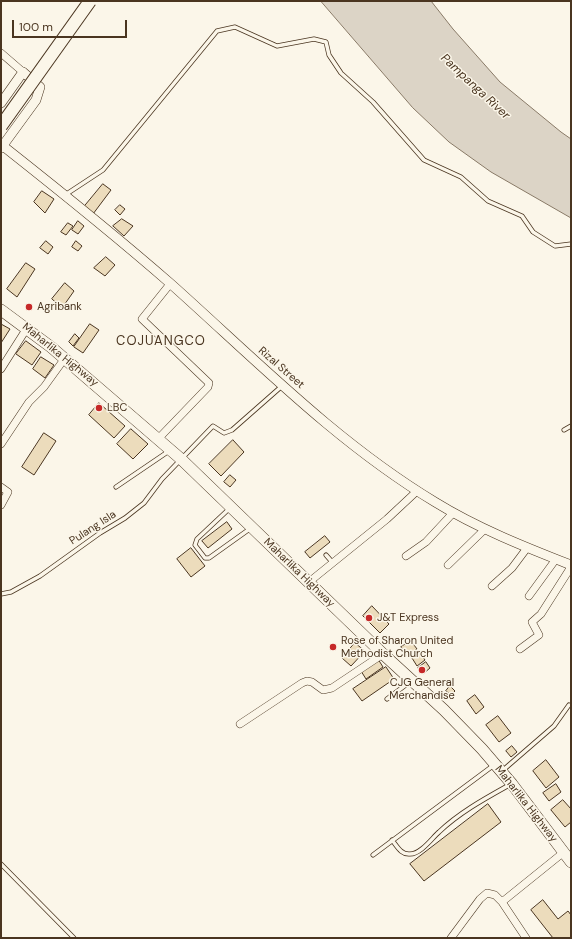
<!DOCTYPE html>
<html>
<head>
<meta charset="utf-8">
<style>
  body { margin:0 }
  #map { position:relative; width:572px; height:939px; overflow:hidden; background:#fbf6e9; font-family:"DM Sans",sans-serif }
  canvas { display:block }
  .frame { position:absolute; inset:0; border:2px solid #4a3520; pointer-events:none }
  .scale { position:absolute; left:12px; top:20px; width:115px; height:18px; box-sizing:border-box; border:2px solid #4a3520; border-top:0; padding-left:5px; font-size:12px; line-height:14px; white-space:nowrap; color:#4a3520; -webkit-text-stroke:3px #fbf6e9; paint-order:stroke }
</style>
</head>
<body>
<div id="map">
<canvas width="572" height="939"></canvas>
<div class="frame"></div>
<div class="scale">100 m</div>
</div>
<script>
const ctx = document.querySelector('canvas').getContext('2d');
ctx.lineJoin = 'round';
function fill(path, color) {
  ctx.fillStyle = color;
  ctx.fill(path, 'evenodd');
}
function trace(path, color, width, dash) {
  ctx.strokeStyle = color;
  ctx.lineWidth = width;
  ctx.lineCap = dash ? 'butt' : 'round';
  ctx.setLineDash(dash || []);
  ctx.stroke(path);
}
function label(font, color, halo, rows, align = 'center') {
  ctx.font = font + ' "DM Sans",sans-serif';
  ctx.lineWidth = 3;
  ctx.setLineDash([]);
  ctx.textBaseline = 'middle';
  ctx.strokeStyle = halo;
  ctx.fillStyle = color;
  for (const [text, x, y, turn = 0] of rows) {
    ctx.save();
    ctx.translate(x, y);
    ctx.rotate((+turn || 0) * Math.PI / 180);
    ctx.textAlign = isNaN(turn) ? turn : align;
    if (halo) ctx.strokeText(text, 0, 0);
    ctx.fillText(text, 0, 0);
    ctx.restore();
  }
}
const water = new Path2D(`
  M 321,1 L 431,1 L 453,29 L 500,82 L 561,132 L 571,139 L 571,218 L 491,172 L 449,142 L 413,108 Z`);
fill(water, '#dcd4c6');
trace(water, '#887966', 1);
const building = new Path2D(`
  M 103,184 L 111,190 L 93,214 L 84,207 Z
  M 42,191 L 54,199 L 45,213 L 34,202 Z
  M 120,205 L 125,209 L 120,215 L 115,210 Z
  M 122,219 L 133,226 L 124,236 L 113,226 Z
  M 78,221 L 84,226 L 78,234 L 72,230 Z
  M 68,223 L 73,226 L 66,235 L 61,232 Z
  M 46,241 L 53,247 L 48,254 L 40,248 Z
  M 76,241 L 82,246 L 78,251 L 72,247 Z
  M 106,257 L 115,265 L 105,276 L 94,268 Z
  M 26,263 L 35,269 L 17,297 L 7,289 Z
  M 65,283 L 74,291 L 62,308 L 52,299 Z
  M 1,324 L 10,329 L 1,343 Z
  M 90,324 L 99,330 L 83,353 L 74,347 Z
  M 75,334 L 79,338 L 73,346 L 69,342 Z
  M 26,341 L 41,352 L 32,365 L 16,354 Z
  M 41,357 L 54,365 L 45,378 L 33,369 Z
  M 99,403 L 125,426 L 114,438 L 89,415 Z
  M 131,429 L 148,444 L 133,459 L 117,444 Z
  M 44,433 L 56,441 L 34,475 L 22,467 Z
  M 233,440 L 244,452 L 221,476 L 209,464 Z
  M 230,475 L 236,480 L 230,487 L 224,482 Z
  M 227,522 L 232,529 L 208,548 L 202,541 Z
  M 325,536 L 330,542 L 310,558 L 305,552 Z
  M 191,548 L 205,566 L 191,577 L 177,559 Z
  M 372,606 L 389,624 L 380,633 L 363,616 Z
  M 411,641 L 417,649 L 406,656 L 401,647 Z
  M 355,643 L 365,651 L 351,666 L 342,658 Z
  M 420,653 L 425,660 L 417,666 L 412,658 Z
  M 378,659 L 383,667 L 366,679 L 361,671 Z
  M 426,662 L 430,668 L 423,674 L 418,668 Z
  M 386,667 L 394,679 L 362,701 L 353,689 Z
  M 450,686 L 455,691 L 451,695 L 446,691 Z
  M 475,695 L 484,707 L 476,714 L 467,701 Z
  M 498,716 L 511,733 L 499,742 L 486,725 Z
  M 512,746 L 517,752 L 511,757 L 506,751 Z
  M 546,760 L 559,777 L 546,788 L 533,771 Z
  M 556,784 L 561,792 L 549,801 L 543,793 Z
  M 563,800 L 571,809 L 571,822 L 565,827 L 551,810 Z
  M 488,804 L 501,822 L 424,881 L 410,864 Z
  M 543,900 L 558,919 L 568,911 L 571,915 L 571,938 L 553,938 L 531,910 Z`);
fill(building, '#ecdcbc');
trace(building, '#4a3520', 1);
const service = new Path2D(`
  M 65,195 L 103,170 L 217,31 L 235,27 L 277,46 L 314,39 L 326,42 L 329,55 L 341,73 L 373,102 L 424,160 L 461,177 L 488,201 L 522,216 L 533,232 L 555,246 L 571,244
  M 564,430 L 571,426
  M 116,487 L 169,451
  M 230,508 L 197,539 L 195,545 L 205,558 L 209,558 L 251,528
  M 326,555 L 333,563
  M 1,594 L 11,592 L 40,576 L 100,533 L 125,518 L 144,503 L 162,479 L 213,426 L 224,433 L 232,430 L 282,386
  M 387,699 L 411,681
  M 502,771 L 554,726 L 569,705
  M 392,840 C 397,846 401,855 410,854 C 421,854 432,838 439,832 C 460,812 486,798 511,784
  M 373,855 L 494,765
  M 1,864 L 74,938`);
const minor = new Path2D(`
  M 1,53 L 23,72
  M 1,369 L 27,328
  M 158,439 L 208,387 L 209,383 L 142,319 L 170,284
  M 1,444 L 29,402 L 44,387 L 65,358
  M 1,487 L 8,492 L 1,505
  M 406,556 L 426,542 L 453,513
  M 448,565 L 485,529
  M 309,582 L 387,519 L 417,491
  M 492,586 L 512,568 L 527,548
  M 529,596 L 556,559
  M 520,649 L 539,635 L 532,622 L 541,614 L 571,567
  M 240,724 L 302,683 L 307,681 L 312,682 L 323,690 L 332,688 L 383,654
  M 451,938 L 480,899 L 487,893 L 495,895 L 502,902
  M 526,938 L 502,902 L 564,852`);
const tertiary = new Path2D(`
  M 1,103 L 23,72 L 40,87 L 36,100 L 1,148
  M 3,146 C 60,191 116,236 171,284 C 256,360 337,443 435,502 C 477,528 525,547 571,565`);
const primary = new Path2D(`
  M 1,310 L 51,347 L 181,459 L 383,654 L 444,710 L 482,749 L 512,784 L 571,862`);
trace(service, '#4a3520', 5);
trace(minor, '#4a3520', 8);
trace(tertiary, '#4a3520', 10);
trace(primary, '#4a3520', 12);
trace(service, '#fbf6e9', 3.5);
trace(minor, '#fbf6e9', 7);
trace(tertiary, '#fbf6e9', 9);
trace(primary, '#fbf6e9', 11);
const trunkBridge = new Path2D(`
  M 1,126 L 90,1`);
trace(trunkBridge, '#4a3520', 14, []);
trace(trunkBridge, '#fbf6e9', 12);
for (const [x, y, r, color] of [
  [29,307,4,"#c62828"],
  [99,408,4,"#c62828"],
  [369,618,4,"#c62828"],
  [333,647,4,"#c62828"],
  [422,670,4,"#c62828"]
]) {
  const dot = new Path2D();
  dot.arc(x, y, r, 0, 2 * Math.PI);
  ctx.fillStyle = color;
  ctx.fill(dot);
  trace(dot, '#fbf6e9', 1.5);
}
label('11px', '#4a3520', '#fbf6e9', [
  ["Agribank",37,307],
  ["LBC",107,408],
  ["J&T Express",377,618],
  ["Rose of Sharon United",341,641],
  ["Methodist Church",341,654],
  ["CJG General",422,683,"center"],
  ["Merchandise",422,696,"center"]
], 'left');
label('11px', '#4a3520', '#fbf6e9', [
  ["Maharlika Highway",60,355,39],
  ["Rizal Street",281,368,41],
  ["Pulang Isla",93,528,-33],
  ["Maharlika Highway",299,573,44],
  ["Maharlika Highway",526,804,52]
]);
label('italic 12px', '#4a3520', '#fbf6e9', [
  ["Pampanga River",475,87,43]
]);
ctx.letterSpacing = '1px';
label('13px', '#4a3520', '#fbf6e9', [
  ["COJUANGCO",161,342]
]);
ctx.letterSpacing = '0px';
</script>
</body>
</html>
